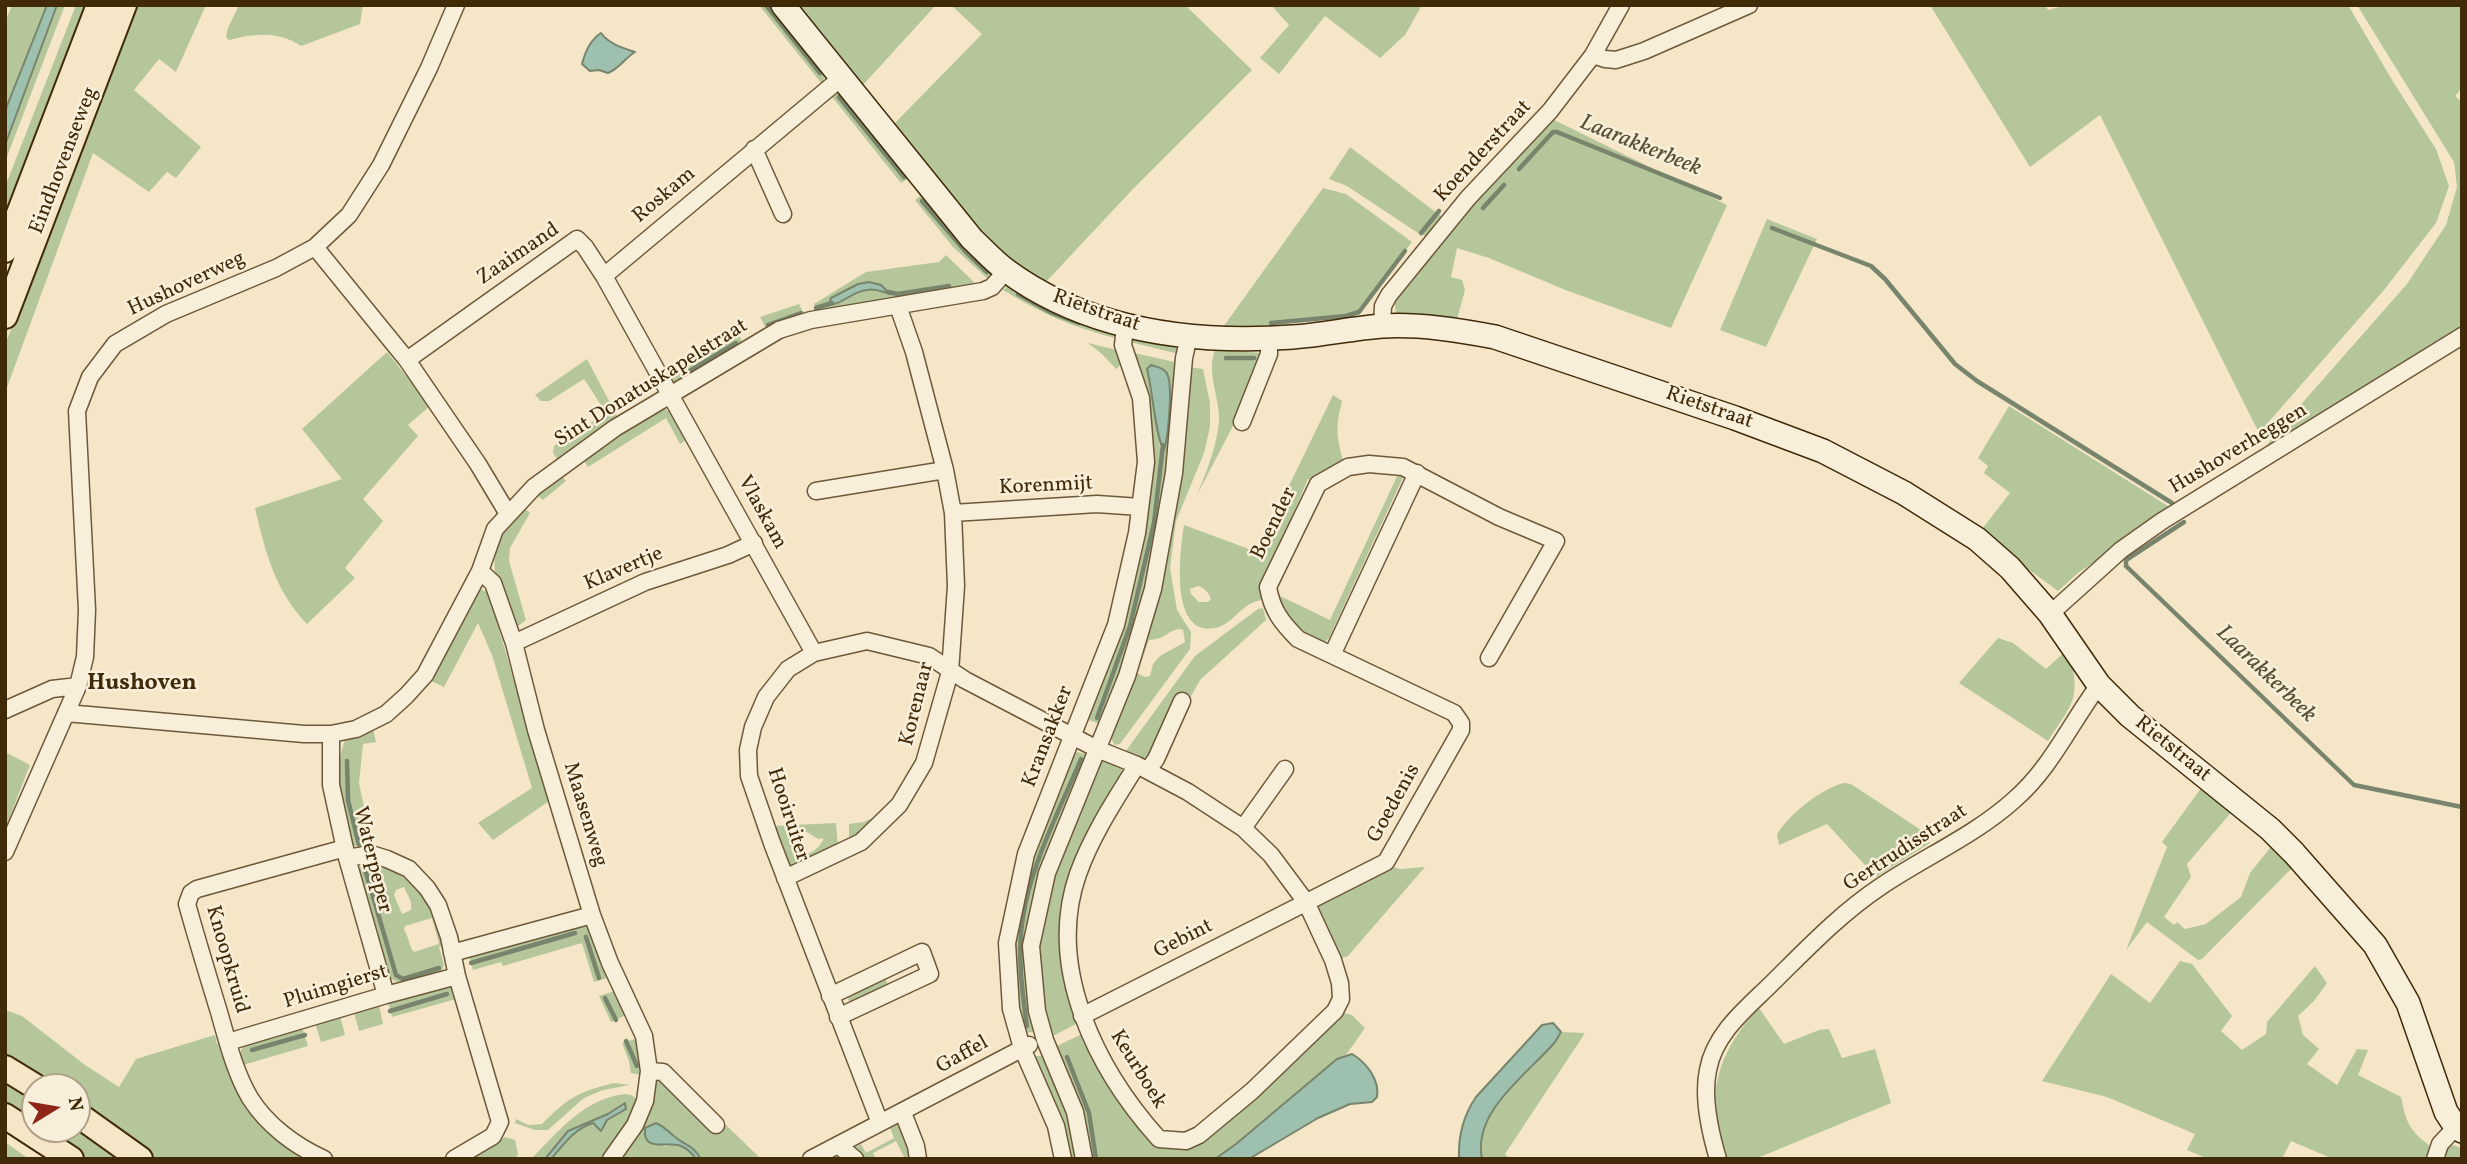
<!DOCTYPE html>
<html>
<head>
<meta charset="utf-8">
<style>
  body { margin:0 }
  #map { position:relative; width:2467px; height:1164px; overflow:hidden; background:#f5e6c8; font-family:Vollkorn,serif }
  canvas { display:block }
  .frame { position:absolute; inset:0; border:7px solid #402a08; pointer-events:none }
  .north { position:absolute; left:21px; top:1073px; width:70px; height:70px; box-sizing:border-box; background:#f8efdb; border:2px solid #aea087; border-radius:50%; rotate:79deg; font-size:19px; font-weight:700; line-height:28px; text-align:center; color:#402a08 }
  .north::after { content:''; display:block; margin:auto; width:24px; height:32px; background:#8f2418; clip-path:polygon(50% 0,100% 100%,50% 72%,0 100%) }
</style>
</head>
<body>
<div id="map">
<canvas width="2467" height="1164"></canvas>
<div class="frame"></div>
<div class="north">N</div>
</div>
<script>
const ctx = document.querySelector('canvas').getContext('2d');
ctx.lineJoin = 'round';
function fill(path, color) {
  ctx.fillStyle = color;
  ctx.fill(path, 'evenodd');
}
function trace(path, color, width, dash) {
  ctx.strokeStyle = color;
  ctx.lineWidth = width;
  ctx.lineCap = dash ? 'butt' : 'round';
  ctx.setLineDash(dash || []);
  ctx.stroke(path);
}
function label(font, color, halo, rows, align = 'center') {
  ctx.font = font + ' Vollkorn,serif';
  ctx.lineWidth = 5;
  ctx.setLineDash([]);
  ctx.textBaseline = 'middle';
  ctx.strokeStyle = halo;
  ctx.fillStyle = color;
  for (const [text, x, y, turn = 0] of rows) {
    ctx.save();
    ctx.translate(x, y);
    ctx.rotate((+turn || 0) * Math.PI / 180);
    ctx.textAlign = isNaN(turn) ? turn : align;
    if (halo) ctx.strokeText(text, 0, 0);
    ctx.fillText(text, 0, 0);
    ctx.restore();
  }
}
fill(new Path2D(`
  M 12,5 L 47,5 L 5,111 L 5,23 Z
  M 57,5 L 65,5 L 5,162 L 5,145 Z
  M 76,5 L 91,5 L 5,230 L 5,187 Z
  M 135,5 L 206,5 L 176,72 L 159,59 L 134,90 L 201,147 L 176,178 L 167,172 L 149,192 L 93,153 L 5,393 L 5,345 Z
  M 239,5 L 363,5 L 360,24 L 301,46 C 280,31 253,33 229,40 L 226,37 L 228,28 Z
  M 759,5 L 775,5 L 826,73 L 822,84 Z
  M 798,5 L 936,5 L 863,85 Z
  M 951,5 L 1185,5 L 1252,70 L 1132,190 L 1045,283 L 1017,265 L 983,236 L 894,124 L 982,34 Z
  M 1271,5 L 1422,5 L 1405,35 L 1380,58 L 1325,16 L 1279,74 L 1260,58 L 1289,25 Z
  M 1930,5 L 2045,5 L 2048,10 L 2067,5 L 2348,5 L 2392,80 L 2436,149 L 2449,186 L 2436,223 L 2384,290 L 2259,433 L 2100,115 L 2030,167 Z
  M 2357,5 L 2462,5 L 2462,88 L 2455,96 L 2462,102 L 2462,329 L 2270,450 L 2267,445 L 2274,435 L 2407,284 L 2446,225 L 2457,187 L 2454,162 Z
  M 833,90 L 841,91 L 909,178 L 901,183 L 829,93 Z
  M 1554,120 L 1727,205 L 1671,328 L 1568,291 L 1489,258 L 1457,248 L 1451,277 L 1462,280 L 1465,290 L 1456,323 L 1408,318 L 1396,314 L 1394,298 L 1436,242 Z
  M 1350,147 L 1446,220 L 1436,224 L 1428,236 L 1421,235 L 1347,186 L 1329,179 Z
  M 1323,188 L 1346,194 L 1412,242 L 1358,311 L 1336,318 L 1221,330 Z
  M 921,195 L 927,195 L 993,274 L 989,280 L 953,247 L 915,200 Z
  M 1767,219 L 1817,239 L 1766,347 L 1720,330 Z
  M 946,255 L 978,286 L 817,313 L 814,304 L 866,272 L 939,262 Z
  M 1011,285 L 1116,331 L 1119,339 C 1077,329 1040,313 1003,290 L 1007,286 Z
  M 799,304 L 805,316 L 767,330 L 760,317 Z
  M 739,334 L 743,344 L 680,383 L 673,382 L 669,376 Z
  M 1132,337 L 1174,342 L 1179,354 L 1130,342 Z
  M 1088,343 L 1117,350 L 1123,363 L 1116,369 L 1102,354 Z
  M 1215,350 L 1263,353 L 1235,422 L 1197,495 C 1206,473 1217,446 1219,421 C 1220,398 1206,372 1215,350 Z
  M 387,352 L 430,406 L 408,425 L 418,436 L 363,499 L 383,521 L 345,568 L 355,578 L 307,624 C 275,591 265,551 255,508 L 342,479 L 302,429 Z
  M 1130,352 L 1179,363 L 1161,525 L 1131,648 L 1100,724 L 1089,720 L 1090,712 L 1137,562 L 1149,502 L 1151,468 ZM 1147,369 L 1170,386 L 1165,448 L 1160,447 L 1159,441 L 1154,399 Z
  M 587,359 L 619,420 L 558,460 L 553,453 L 554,446 L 603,415 L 603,408 L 584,379 L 549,401 L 541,401 L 535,395 Z
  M 1189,367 L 1203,369 L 1210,403 L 1210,427 L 1204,453 L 1176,521 L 1170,568 L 1177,610 L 1191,632 L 1190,649 L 1120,744 L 1115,745 C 1104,732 1121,705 1126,690 ZM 1179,629 L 1183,630 L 1185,642 L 1160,656 L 1153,664 L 1150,676 L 1145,677 L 1137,673 L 1149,640 C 1166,639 1167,631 1179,629 Z
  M 1333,395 L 1342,401 C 1336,425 1336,436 1343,460 L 1315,482 L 1308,479 L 1273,560 L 1265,598 C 1260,601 1255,601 1250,604 C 1239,610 1231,623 1219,627 C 1168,642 1180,550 1184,525 L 1257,552 ZM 1198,586 C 1205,588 1208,592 1211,599 L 1208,602 L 1199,602 L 1191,594 L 1190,589 Z
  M 2009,406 L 2171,508 L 2078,573 L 2058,591 L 1979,533 L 2010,493 L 1984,473 L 1988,466 L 1978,458 Z
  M 661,409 C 676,409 681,427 688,439 L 680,444 L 666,418 L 588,467 L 582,458 Z
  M 1399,472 L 1405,473 L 1329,638 L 1324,643 L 1317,643 C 1299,630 1280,621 1280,596 L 1330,620 Z
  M 560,474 L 566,481 L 543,500 L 535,494 Z
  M 522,506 L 530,513 L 510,548 L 509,561 L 526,620 L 518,626 L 512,623 C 492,568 482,556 522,506 Z
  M 477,588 L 487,592 L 491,602 L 549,801 L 493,840 L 478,823 L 532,788 L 492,655 L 478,623 L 444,687 L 429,680 Z
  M 1263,608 L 1266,620 L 1200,680 L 1190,698 L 1181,694 L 1149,757 C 1140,761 1133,756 1125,752 L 1195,656 L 1258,609 Z
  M 1998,638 L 2013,643 L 2046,669 L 2069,648 C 2080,700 2076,698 2048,741 L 1959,683 Z
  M 373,729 L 376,742 L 363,744 L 359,783 L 371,841 L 352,847 C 344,812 331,776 345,740 Z
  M 5,752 L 30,765 L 7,824 L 5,823 Z
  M 1077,752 L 1085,754 L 1086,758 L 1035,897 L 1035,1026 L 1033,1032 L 1023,1033 L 1011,962 L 1022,889 L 1068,762 Z
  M 1102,758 L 1121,765 L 1122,773 L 1070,883 L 1080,1022 L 1049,1038 L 1043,1018 L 1037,937 L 1061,850 Z
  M 1844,783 L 1851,784 L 1924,832 L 1930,843 L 1876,877 L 1827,824 L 1779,845 L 1777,834 C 1790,814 1820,789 1844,783 Z
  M 2204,784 L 2234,809 L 2187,864 L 2191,877 L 2164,917 L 2174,925 L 2177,922 L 2185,929 L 2206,924 L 2241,897 L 2250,873 L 2274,843 L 2295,865 L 2202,959 L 2198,960 L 2147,922 L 2126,950 L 2167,847 L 2162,842 Z
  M 886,812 L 874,825 L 849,841 L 849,824 L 864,822 Z
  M 836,823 L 838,847 L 792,867 L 788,865 L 773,826 ZM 797,832 L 807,832 L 818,839 L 823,838 L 823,841 C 816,851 809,856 796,853 L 792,847 L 791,838 Z
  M 373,863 C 416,875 433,905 446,945 L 439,947 L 444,965 L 440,975 L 404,985 L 391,979 L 357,868 ZM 404,887 L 411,902 L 411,910 L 402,914 L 394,895 L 396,890 ZM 432,918 L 439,944 L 414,952 C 409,947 409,937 404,930 L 405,926 Z
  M 1389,866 L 1401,869 L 1425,867 L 1348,956 L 1339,959 L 1318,910 L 1320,902 Z
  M 582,924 L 589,926 L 610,977 L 594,982 L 582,943 L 503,966 L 501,962 L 473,970 L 469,956 Z
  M 2180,961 L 2192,964 L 2232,1016 L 2221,1031 L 2242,1050 L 2266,1034 L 2267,1022 L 2315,966 L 2327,983 L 2314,1001 L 2298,1016 L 2303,1035 L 2319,1049 L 2307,1064 L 2337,1085 L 2357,1049 L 2368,1050 L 2358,1075 L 2401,1097 C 2406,1122 2409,1130 2429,1145 L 2428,1159 L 2333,1159 L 2291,1141 L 2282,1159 L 2208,1159 L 2187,1150 L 2195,1134 L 2107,1097 L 2042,1081 L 2111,974 L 2150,1003 Z
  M 884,976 L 888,985 L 887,988 L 850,1003 L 846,994 Z
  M 445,986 L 452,989 L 456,999 L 392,1017 L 388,1002 Z
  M 615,991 L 626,1015 L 611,1022 L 599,996 Z
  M 379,1005 L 383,1024 L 359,1031 L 354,1012 Z
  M 1759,1008 L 1784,1044 L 1819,1030 L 1829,1029 L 1842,1058 L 1875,1049 L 1891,1103 L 1755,1159 L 1727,1159 C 1702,1100 1717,1052 1759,1008 Z
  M 5,1010 L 22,1016 L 85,1065 L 119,1087 L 136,1059 L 215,1035 L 217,1044 L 222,1043 L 227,1060 L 299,1153 L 297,1159 L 152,1159 L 77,1107 L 77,1087 L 48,1087 L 5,1058 Z
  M 1341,1012 L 1352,1015 L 1365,1028 L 1346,1055 L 1337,1059 L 1236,1144 L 1215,1159 L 1090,1159 L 1053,1048 L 1084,1033 C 1096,1056 1126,1125 1149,1136 C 1158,1141 1171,1143 1181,1146 Z
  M 340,1016 L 345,1035 L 321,1042 L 315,1023 Z
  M 302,1027 L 308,1046 L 243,1065 L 239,1054 L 243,1047 L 250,1042 Z
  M 1561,1032 L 1585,1033 L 1505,1154 L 1510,1159 L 1482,1159 C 1471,1104 1536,1073 1561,1032 Z
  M 635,1039 L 642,1063 L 642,1075 L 631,1073 L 629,1061 L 622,1043 Z
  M 1036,1056 L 1042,1056 L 1046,1059 L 1072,1118 L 1080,1159 L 1067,1159 L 1033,1060 Z
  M 5,1078 L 35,1096 L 35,1127 L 5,1111 Z
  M 652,1078 L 665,1078 L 716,1132 L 724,1123 L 761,1159 L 701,1159 C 692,1144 682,1144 672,1134 L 663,1147 C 677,1143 687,1146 696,1159 L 618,1159 Z
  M 614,1083 L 630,1085 L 603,1090 L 584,1098 L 548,1130 L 535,1130 L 515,1123 L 516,1119 L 528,1125 L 542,1124 C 568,1098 577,1092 614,1083 Z
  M 625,1094 L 631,1095 L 638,1100 L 633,1122 L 603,1159 L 531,1159 C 559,1131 583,1099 625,1094 Z
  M 899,1124 L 908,1142 L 911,1159 L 900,1159 L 904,1157 L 896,1141 L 873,1153 L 876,1159 C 865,1159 857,1159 855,1147 L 861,1144 L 866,1153 L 894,1138 L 890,1128 Z
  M 38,1129 L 77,1129 L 130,1159 L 88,1159 Z
  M 505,1137 L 515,1140 L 518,1153 L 516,1159 L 471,1159 Z
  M 5,1142 L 29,1159 L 5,1159 Z
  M 2454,1145 L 2462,1149 L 2462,1159 L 2445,1159 L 2445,1148 Z`), '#b5c69b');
const water = new Path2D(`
  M 47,5 L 57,5 L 5,145 L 5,111 Z
  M 601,33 C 609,44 623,48 635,52 C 625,58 619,69 608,73 L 599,70 L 590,71 L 582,64 C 585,52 590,40 601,33 Z
  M 869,282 L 881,285 L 890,294 C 882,292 876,288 867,290 C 852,291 844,304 829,305 L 831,298 L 858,284 Z
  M 1151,365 C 1156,367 1162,367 1166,372 C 1174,381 1168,437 1164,450 C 1156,441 1152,386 1147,369 Z
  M 1553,1023 L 1561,1032 L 1555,1042 C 1528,1074 1472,1111 1482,1159 L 1459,1159 C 1458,1136 1463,1116 1476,1097 L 1542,1025 Z
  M 1352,1054 C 1366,1062 1380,1080 1377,1097 L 1372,1102 L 1350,1104 L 1318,1118 L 1249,1159 L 1215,1159 L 1236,1144 L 1337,1059 Z
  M 625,1103 L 626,1109 L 607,1120 L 601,1131 L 593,1123 C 574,1129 564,1144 551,1159 L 545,1159 L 568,1131 L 608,1114 Z
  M 656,1123 C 666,1127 667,1131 675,1137 C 686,1146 692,1144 701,1159 L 696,1159 C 691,1152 686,1147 678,1145 C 666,1142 642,1152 645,1128 Z`);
fill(water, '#9dc0af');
trace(water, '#78846c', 2);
trace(new Path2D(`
  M 766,5 L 820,73
  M 839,97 L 904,177
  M 1519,169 L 1553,132 L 1557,132 L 1720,198
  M 922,201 L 966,252 L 987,272
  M 1483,208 L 1504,185
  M 1772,228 L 1871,266 L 1885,279 L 1955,364 L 1977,381 L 2172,503
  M 1421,233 L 1439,211
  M 888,292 L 898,294 L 949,286
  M 1018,294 L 1052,313 L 1079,323
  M 816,308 L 832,303
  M 1271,323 L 1346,316 L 1359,312 L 1405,251
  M 768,325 L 801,313
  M 1226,358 L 1254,358
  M 683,375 L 736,343
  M 2184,522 L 2126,560 L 2126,566 L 2354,785 L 2462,807
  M 1097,718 L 1130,626 L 1154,523 L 1163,445
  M 347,761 L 348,800 L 359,845
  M 364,866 L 396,975 L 403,979 L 439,968
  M 586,937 L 599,978
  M 471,963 L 575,933
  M 605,998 L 616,1020
  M 390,1011 L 447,994
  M 1027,1026 C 1022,991 1017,953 1023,917 C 1031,864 1060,809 1081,759
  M 626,1041 L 637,1066
  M 252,1050 L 305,1035
  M 1067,1057 L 1089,1113 L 1096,1159`), '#78846c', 4.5);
const street = new Path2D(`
  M 1593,55 L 1605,59 L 1616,60 L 1644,51 L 1749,5
  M 754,149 L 783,214
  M 315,247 L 407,360 L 478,464 L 508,514
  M 604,276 L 841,78
  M 1382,326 L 1383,306 L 1389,295 L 1468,198 L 1550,111 L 1593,55 L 1621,5
  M 407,360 L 577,239 L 585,247 L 604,276 L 814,653
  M 1242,422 L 1269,354 L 1269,339
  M 816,491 L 945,470
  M 953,513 L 1097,504 L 1140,507
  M 480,571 L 493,583 L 514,643 L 536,730 L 592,915 L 610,963 L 644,1036 L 649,1071 L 645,1101 L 635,1125 L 611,1159
  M 2050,614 L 2121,550 L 2162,521 L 2462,336
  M 514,643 L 645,582 L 728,555 L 754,543
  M 1332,655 L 1417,473
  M 5,710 L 52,689 L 78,686
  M 66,713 L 304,734 L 331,734 L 356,729 L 386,714 L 406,696 L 425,675 L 480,571 L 495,529 L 534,487 L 615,428 L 779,330 L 811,320 L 983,291 L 992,287 L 1006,271
  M 331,734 L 331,785 L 347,858 L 386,995
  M 1148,770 L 1156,759 L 1182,701
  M 1243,828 L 1285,769
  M 5,852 L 78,686 L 85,657 L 87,610 L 77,411 L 90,377 L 115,344 L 166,314 L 276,268 L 315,247 L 349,215 L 381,165 L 429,68 L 456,5
  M 347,858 L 371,854 L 387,859 L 409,869 L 427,888 L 438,905 L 449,937 L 457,976 L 500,1122 L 493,1136 L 454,1159
  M 785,878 L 861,842 L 899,805 L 924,763 L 950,672 L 956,586 L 953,513 L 945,470 L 914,352 L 898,306
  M 452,953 L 592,915
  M 830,996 L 922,952 L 930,974 L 838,1017
  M 1082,1016 L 1386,862 L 1461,730 L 1461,723 L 1454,713 L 1298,639 C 1281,622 1272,610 1268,587 L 1318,484 L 1348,467 L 1369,464 L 1403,467 L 1499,517 L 1556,541 L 1489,658
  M 228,1042 L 386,995 L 457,976
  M 649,1071 L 663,1072 L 716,1125
  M 903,1113 L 916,1146 L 918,1159
  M 880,1123 L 772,843 L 749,776 L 748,750 L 753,727 L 766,697 L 788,669 L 814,653 L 867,641 L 929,656 L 965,680 L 1097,749 L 1137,765 L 1188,792 L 1243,828 L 1271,855 L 1306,902 L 1333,960 L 1340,983 L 1341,999 L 1335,1011 L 1252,1091 L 1199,1135 L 1186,1141 L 1159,1139 C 1097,1070 1045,968 1078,874 C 1092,835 1115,800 1137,765
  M 838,1145 L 855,1159
  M 324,1159 C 295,1146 267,1125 250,1098 C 235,1073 227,1040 219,1012 C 208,976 197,940 187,904 L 191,893 L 197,889 L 345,848
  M 811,1159 L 1029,1045
  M 1063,1159 L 1056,1126 L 1022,1048 L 1011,1009 L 1007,943 L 1026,854 L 1116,625 L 1137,533 L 1146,462 L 1141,398 L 1123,345 L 1125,327
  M 1084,1159 L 1075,1112 L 1045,1040 L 1037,1011 L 1031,946 L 1047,873 L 1127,676 L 1153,589 L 1174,473 L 1184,358 L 1189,336
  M 1718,1159 C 1710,1132 1702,1098 1708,1070 C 1714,1036 1742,1012 1766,989 C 1802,954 1838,915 1880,887 C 1924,857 1974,836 2014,800 C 2051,768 2070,724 2099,685
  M 2435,1159 L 2440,1144 L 2456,1127`);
const secondary = new Path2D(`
  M 783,5 L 972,239 C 983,249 994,262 1007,271 C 1089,331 1194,344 1293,337 C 1323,335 1353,328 1383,326 C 1420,324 1458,330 1495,337 L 1735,418 L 1823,451 L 1904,493 L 1977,539 L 2010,568 L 2050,614 L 2099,685 L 2130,716 L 2270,829 L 2294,853 L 2375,945 L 2408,1003 L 2446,1112 L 2456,1127 L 2462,1131`);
const primary = new Path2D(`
  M 5,250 L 99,5
  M 5,316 L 124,5
  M 5,1068 L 36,1087
  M 77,1114 L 140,1159
  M 5,1116 L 71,1159`);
trace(street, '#6d5938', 19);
trace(secondary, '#402a08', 26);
trace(primary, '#402a08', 28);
trace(street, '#f8efdb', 16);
trace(secondary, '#f8efdb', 23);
trace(primary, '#f5e6c8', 24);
label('21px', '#402a08', '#f8efdb', [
  ["Koenderstraat",1484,152,-47],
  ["Eindhovenseweg",65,161,-69],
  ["Roskam",665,196,-40],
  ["Zaaimand",519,255,-34],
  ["Hushoverweg",187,285,-25],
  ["Rietstraat",1096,312,19],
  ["Sint Donatuskapelstraat",652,384,-32],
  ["Rietstraat",1709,409,19],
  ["Hushoverheggen",2239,450,-31],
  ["Korenmijt",1046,487,-3],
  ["Vlaskam",761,513,61],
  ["Boender",1275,524,-64],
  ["Klavertje",624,570,-23],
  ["Korenaar",918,704,-76],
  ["Kransakker",1049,737,-69],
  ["Rietstraat",2172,750,39],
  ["Goedenis",1395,804,-61],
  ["Maasenweg",584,815,73],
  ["Hooiruiter",787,815,72],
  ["Gertrudisstraat",1906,849,-33],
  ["Waterpeper",371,860,76],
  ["Gebint",1184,940,-27],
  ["Knoopkruid",226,960,74],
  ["Pluimgierst",336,988,-17],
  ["Gaffel",963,1056,-29],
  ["Keurboek",1137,1070,58]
]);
label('italic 23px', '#575032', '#f8efdb', [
  ["Laarakkerbeek",1640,147,22],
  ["Laarakkerbeek",2265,675,44]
]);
label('bold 23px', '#402a08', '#f8efdb', [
  ["Hushoven",142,685]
]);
</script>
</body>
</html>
